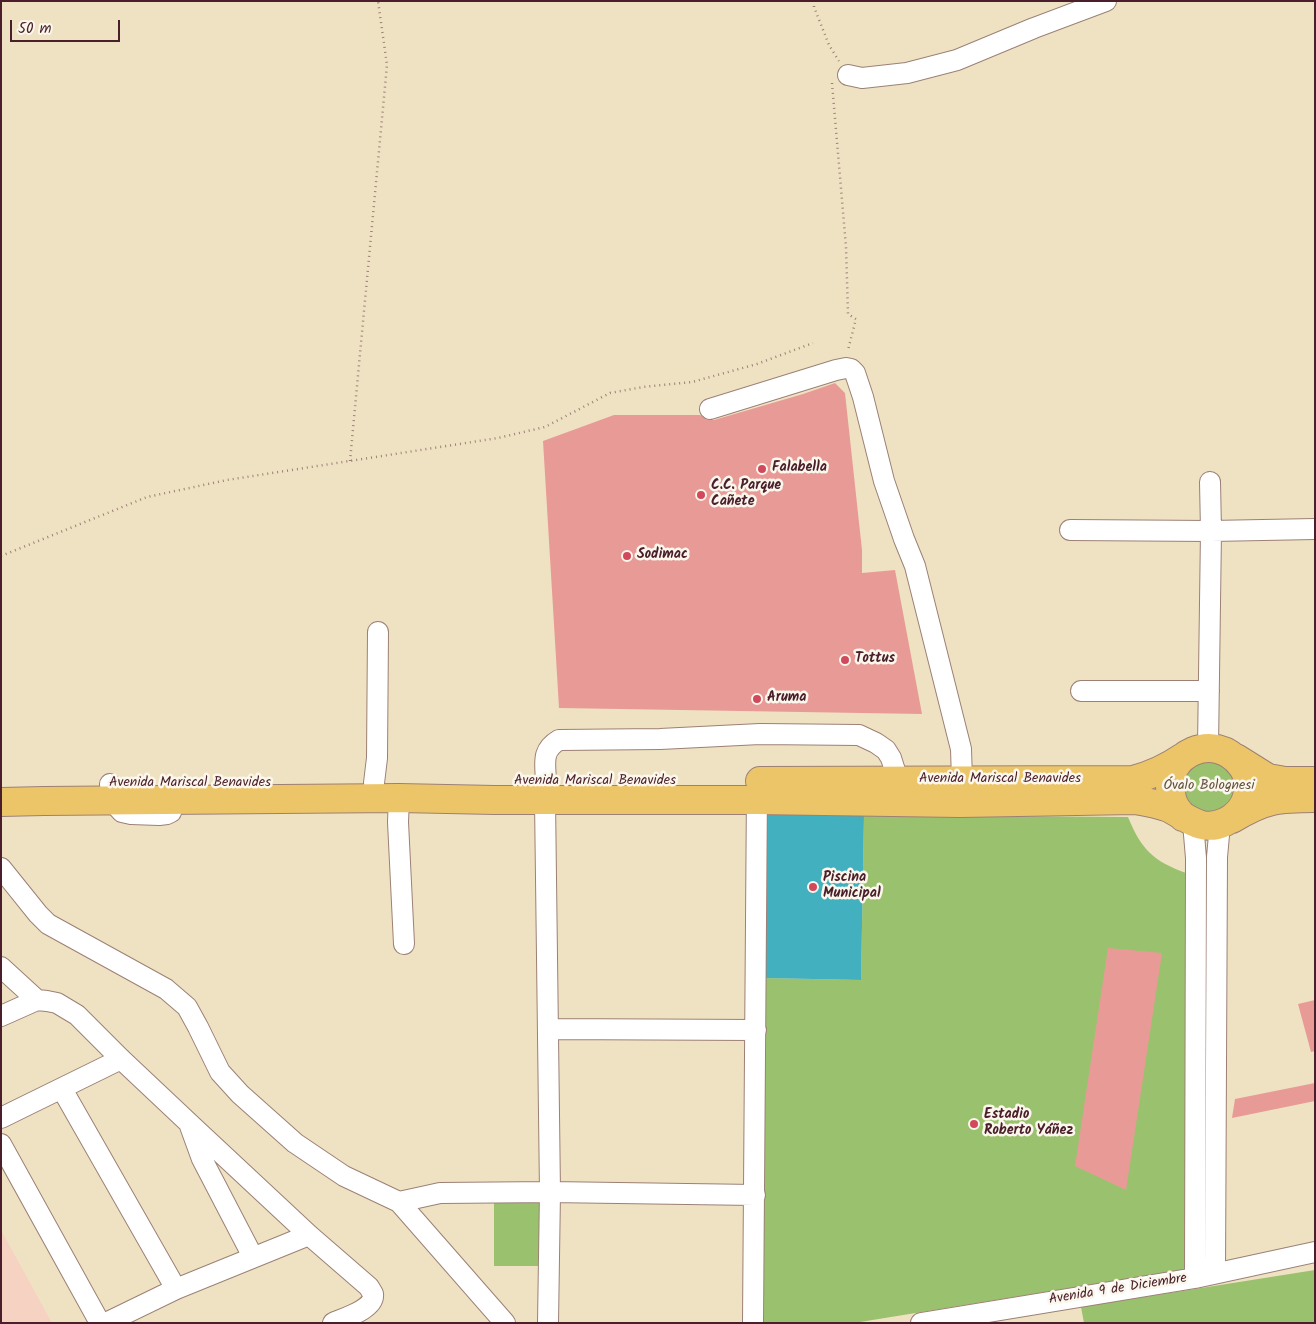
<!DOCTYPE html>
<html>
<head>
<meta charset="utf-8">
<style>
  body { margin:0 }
  #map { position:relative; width:1316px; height:1324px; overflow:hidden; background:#efe2c2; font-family:Kalam,sans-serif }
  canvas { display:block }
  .frame { position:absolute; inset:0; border:2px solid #4a1f2b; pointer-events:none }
  .scale { position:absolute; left:10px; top:20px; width:110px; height:22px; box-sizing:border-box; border:2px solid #4a1f2b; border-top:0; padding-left:6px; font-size:15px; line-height:18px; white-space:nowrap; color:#4a1f2b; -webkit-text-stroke:4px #fbf7ec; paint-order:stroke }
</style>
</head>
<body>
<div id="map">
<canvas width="1316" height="1324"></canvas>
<div class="frame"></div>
<div class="scale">50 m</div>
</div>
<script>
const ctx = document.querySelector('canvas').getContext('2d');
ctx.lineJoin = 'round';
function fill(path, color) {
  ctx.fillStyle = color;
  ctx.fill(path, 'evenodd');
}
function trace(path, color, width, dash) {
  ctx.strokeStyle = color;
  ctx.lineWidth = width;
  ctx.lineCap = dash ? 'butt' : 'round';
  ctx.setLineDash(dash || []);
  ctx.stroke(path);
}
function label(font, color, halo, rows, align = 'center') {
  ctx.font = font + ' Kalam,sans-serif';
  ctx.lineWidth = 5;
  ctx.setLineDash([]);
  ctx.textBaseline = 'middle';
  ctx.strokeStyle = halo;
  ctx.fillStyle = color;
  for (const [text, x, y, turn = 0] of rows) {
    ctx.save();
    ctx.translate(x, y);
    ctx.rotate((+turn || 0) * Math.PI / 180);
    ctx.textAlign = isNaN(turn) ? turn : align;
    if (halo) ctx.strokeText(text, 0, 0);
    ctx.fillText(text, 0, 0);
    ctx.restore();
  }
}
fill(new Path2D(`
  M 1,1230 L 52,1323 L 1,1323 Z`), '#f5d2c2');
fill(new Path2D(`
  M 1209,757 L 1235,772 L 1236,802 L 1210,817 L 1184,805 L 1184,769 Z
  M 864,815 L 1128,817 C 1141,849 1153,861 1186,873 L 1186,1269 L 854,1323 L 761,1323 L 764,978 L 861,980 Z
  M 494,1195 L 539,1195 L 539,1266 L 494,1266 Z
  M 1315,1270 L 1315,1323 L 1084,1323 L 1081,1307 Z`), '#9ac26e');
fill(new Path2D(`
  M 765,814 L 864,815 L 861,980 L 764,978 Z`), '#42b0be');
fill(new Path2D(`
  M 835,383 L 845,393 L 862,550 L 862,573 L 895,570 L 922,714 L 559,708 L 543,441 L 614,415 L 700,415 L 707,420 L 714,420 L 803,394 Z
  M 1108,948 L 1162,953 L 1126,1190 L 1075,1166 Z
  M 1315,1000 L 1315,1051 L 1311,1052 L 1298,1004 Z
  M 1315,1083 L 1315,1101 L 1232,1118 L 1235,1099 Z`), '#e89b96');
const minor = new Path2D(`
  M 848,75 L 862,78 L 907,73 L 957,60 L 1034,28 L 1106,1
  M 710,409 L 836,370 L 846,368 L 851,369 L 855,373 L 863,397 L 884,481 L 904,539 L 915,566 L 961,749 L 962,780 L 961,794
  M 1070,530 L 1211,531 L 1315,529
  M 1081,691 L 1209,691
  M 1208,747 L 1211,531 L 1210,482
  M 374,783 L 377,758 L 378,632
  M 110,784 L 111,800 L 122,812 L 131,814 L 159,815 L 167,814 L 171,812 L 175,800
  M 399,798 L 398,822 L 404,944
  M 1193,823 L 1196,858 L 1195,1278
  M 1,868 L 38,914 L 48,924 L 166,989 L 187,1007 L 198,1027 L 220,1072 L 240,1094 L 295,1143 L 344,1176 L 399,1202 L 505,1323
  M 1,967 L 37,1000 L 47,1001 L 57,1003 L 77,1015 L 121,1059 L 190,1124 L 309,1235 L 369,1287 C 370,1289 372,1292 373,1294 C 375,1309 344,1318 333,1323
  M 1,1016 L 37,1000
  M 548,1029 L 756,1030
  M 62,1089 L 176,1289
  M 1,1118 L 121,1059
  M 190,1126 L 202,1159 L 253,1257
  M 1,1144 L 100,1323
  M 399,1202 L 440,1193 L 550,1192 L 755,1195
  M 1215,1273 L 1217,857 L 1220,824
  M 106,1323 L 176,1289 L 309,1235
  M 548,1323 L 550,1192 L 545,800 C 545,794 546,789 546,783 C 546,765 540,751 559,740 L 660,739 L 760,734 L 859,735 L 876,743 L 886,750 L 891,758 L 898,780
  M 753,1323 L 757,787
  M 921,1323 L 1195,1278 L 1315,1252`);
const highway = new Path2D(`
  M 1236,758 L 1268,778 L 1285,781 L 1315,781
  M 760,781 L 1133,780 C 1152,775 1167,768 1183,757
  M 1,802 L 44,801 L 399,798 L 495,800 L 757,800 L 960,803 L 1135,800 C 1147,802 1158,804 1169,808 C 1188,818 1202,833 1225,822 C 1238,816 1247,804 1248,790 C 1249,781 1247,772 1241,765 C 1215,730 1162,754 1171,794 C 1172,797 1172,801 1174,804 C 1176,809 1180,813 1183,817
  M 1232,819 C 1264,799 1278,798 1315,798`);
trace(minor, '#9c8076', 22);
trace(highway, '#9c8076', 30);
trace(new Path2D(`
  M 814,1 L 814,7 L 829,45 L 839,61
  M 832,83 L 846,247 L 848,314 L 856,319 L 848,350
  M 350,461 L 387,65 L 378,1
  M 1,556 L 147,497 L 227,480 L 498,438 L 545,427 L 610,393 L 643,387 L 692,382 L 757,364 L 813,343`), '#9c8076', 2.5, [1, 4]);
trace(minor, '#fff', 20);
trace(highway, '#edc569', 28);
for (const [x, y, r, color] of [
  [762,469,5,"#d1495b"],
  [701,495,5,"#d1495b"],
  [627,556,5,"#d1495b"],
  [845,660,5,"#d1495b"],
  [757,699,5,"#d1495b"],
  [813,887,5,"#d1495b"],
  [974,1124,5,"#d1495b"]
]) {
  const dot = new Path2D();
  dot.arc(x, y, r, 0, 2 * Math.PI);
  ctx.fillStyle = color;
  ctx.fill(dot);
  trace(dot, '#fbf7ec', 2);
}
label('bold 14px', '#4a1f2b', '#fbf7ec', [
  ["Falabella",772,469],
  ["C.C. Parque",711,487],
  ["Cañete",711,503],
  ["Sodimac",637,556],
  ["Tottus",855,660],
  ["Aruma",767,699],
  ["Piscina",823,879],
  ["Municipal",823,895],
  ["Estadio",984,1116],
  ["Roberto Yáñez",984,1132]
], 'left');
label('14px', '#4a1f2b', '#fbf7ec', [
  ["Avenida Mariscal Benavides",1000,780],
  ["Avenida Mariscal Benavides",595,782],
  ["Avenida Mariscal Benavides",190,784],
  ["Avenida 9 de Diciembre",1118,1290,-9]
]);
label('14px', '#62503f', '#fbf7ec', [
  ["Óvalo Bolognesi",1209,787]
]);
</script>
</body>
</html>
